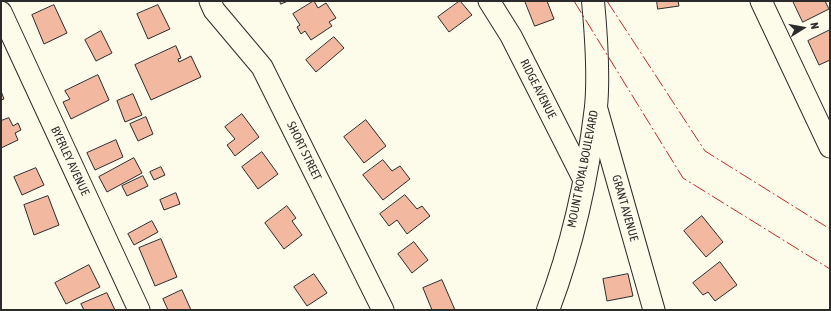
<!DOCTYPE html>
<html>
<head>
<meta charset="utf-8">
<style>
  body { margin:0 }
  #map { position:relative; width:831px; height:311px; overflow:hidden; background:#fdfbea; font-family:"Asap Condensed",sans-serif }
  canvas { display:block }
  .frame { position:absolute; inset:0; border:2px solid #2b2b2b; pointer-events:none }
  .north { position:absolute; left:783px; top:8px; width:40px; height:40px; -webkit-text-stroke:3px #fdfbea; paint-order:stroke; rotate:79deg; font-size:11px; font-weight:700; line-height:16px; text-align:center; color:#2b2b2b }
  .north::after { content:''; display:block; margin:auto; width:14px; height:18px; background:#2b2b2b; clip-path:polygon(50% 0,100% 100%,50% 72%,0 100%) }
</style>
</head>
<body>
<div id="map">
<canvas width="831" height="311"></canvas>
<div class="frame"></div>
<div class="north">N</div>
</div>
<script>
const ctx = document.querySelector('canvas').getContext('2d');
ctx.lineJoin = 'round';
function fill(path, color) {
  ctx.fillStyle = color;
  ctx.fill(path, 'evenodd');
}
function trace(path, color, width, dash) {
  ctx.strokeStyle = color;
  ctx.lineWidth = width;
  ctx.lineCap = dash ? 'butt' : 'round';
  ctx.setLineDash(dash || []);
  ctx.stroke(path);
}
function label(font, color, halo, rows, align = 'center') {
  ctx.font = font + ' "Asap Condensed",sans-serif';
  ctx.lineWidth = 3;
  ctx.setLineDash([]);
  ctx.textBaseline = 'middle';
  ctx.strokeStyle = halo;
  ctx.fillStyle = color;
  for (const [text, x, y, turn = 0] of rows) {
    ctx.save();
    ctx.translate(x, y);
    ctx.rotate((+turn || 0) * Math.PI / 180);
    ctx.textAlign = isNaN(turn) ? turn : align;
    if (halo) ctx.strokeText(text, 0, 0);
    ctx.fillText(text, 0, 0);
    ctx.restore();
  }
}
const building = new Path2D(`
  M 280,1 L 288,1 L 281,4 Z
  M 314,1 L 318,8 L 326,3 L 336,18 L 329,22 L 332,26 L 311,40 L 305,31 L 301,34 L 297,27 L 300,25 L 293,14 Z
  M 460,1 L 472,15 L 449,32 L 438,17 Z
  M 525,1 L 547,1 L 554,19 L 535,26 Z
  M 657,1 L 678,1 L 679,6 L 658,9 Z
  M 793,1 L 825,1 L 829,9 L 803,22 Z
  M 54,5 L 67,33 L 44,44 L 32,15 Z
  M 158,5 L 170,29 L 148,39 L 137,14 Z
  M 830,30 L 830,60 L 819,65 L 808,41 Z
  M 101,31 L 112,53 L 96,61 L 85,40 Z
  M 334,37 L 344,48 L 316,72 L 306,60 Z
  M 176,46 L 181,58 L 178,59 L 179,62 L 191,56 L 201,77 L 151,100 L 135,65 Z
  M 98,75 L 109,100 L 71,119 L 63,102 L 70,99 L 65,91 Z
  M 1,91 L 4,99 L 1,100 Z
  M 133,94 L 142,115 L 125,122 L 117,101 Z
  M 242,114 L 259,137 L 235,156 L 227,145 L 235,139 L 225,127 Z
  M 146,117 L 153,134 L 138,141 L 130,124 Z
  M 9,118 L 13,126 L 18,123 L 21,130 L 15,133 L 18,140 L 1,148 L 1,121 Z
  M 366,120 L 386,146 L 364,163 L 344,137 Z
  M 116,140 L 123,157 L 95,170 L 87,153 Z
  M 262,152 L 278,174 L 258,189 L 242,167 Z
  M 134,158 L 142,173 L 107,192 L 99,177 Z
  M 383,160 L 392,171 L 400,166 L 410,179 L 383,200 L 363,175 Z
  M 161,167 L 165,175 L 154,180 L 150,172 Z
  M 36,168 L 44,185 L 22,195 L 14,177 Z
  M 143,176 L 148,186 L 127,196 L 122,186 Z
  M 176,193 L 180,204 L 164,210 L 160,200 Z
  M 405,195 L 417,209 L 422,206 L 430,216 L 407,234 L 397,220 L 389,226 L 380,214 Z
  M 48,196 L 59,225 L 34,235 L 24,205 Z
  M 287,206 L 296,218 L 292,221 L 302,235 L 284,249 L 265,223 Z
  M 702,216 L 723,242 L 706,257 L 684,231 Z
  M 152,221 L 158,232 L 134,245 L 128,234 Z
  M 161,239 L 177,277 L 155,286 L 139,248 Z
  M 414,242 L 428,260 L 412,273 L 398,254 Z
  M 720,262 L 737,285 L 715,301 L 708,292 L 703,295 L 693,283 Z
  M 89,265 L 100,287 L 66,304 L 55,283 Z
  M 314,274 L 327,293 L 307,306 L 294,287 Z
  M 628,274 L 633,296 L 607,301 L 603,279 Z
  M 442,280 L 455,310 L 432,310 L 423,288 Z
  M 182,290 L 191,310 L 168,310 L 163,299 Z
  M 107,293 L 115,310 L 84,310 L 81,304 Z`);
fill(building, '#f2b8a0');
trace(building, '#2b2b2b', 1);
const minor = new Path2D(`
  M 210,1 L 214,10 L 262,67 L 383,310
  M 489,1 L 511,36 L 584,180
  M 761,1 L 830,147
  M 1,12 L 139,310
  M 596,106 L 654,310`);
const major = new Path2D(`
  M 548,310 C 572,247 588,174 596,107 C 599,75 596,33 593,1`);
trace(minor, '#2b2b2b', 23);
trace(major, '#2b2b2b', 24);
trace(minor, '#fdfbea', 21);
trace(major, '#fdfbea', 22);
trace(new Path2D(`
  M 574,1 L 683,178 L 830,269
  M 607,1 L 705,151 L 830,229`), '#c62828', 1, [14, 3, 2, 3]);
label('12px', '#2b2b2b', '#fdfbea', [
  ["RIDGE AVENUE",538,89,63],
  ["SHORT STREET",304,151,64],
  ["BYERLEY AVENUE",70,161,65],
  ["MOUNT ROYAL BOULEVARD",583,169,-79],
  ["GRANT AVENUE",625,208,74]
]);
</script>
</body>
</html>
